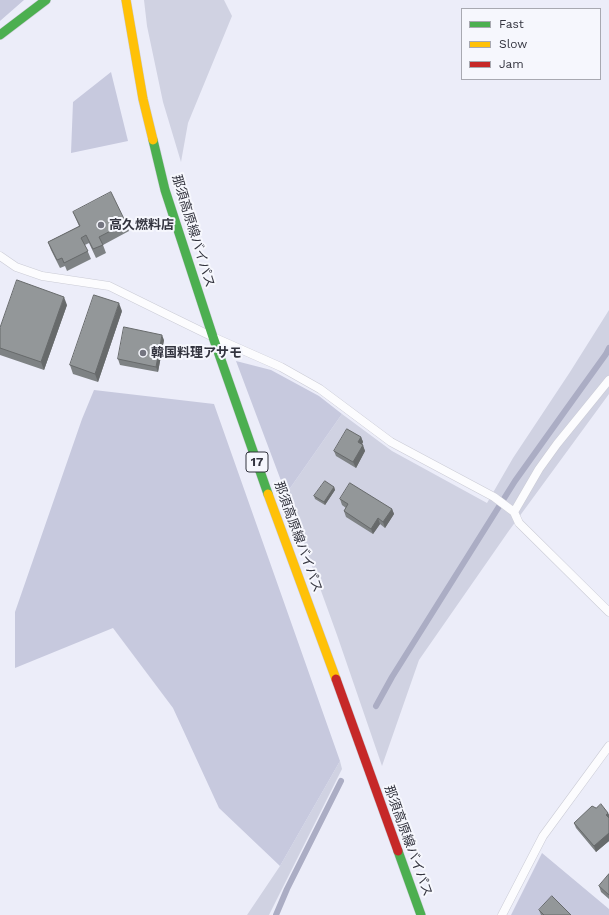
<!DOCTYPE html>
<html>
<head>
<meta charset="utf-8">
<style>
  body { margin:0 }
  #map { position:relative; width:609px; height:915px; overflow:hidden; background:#ecedf9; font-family:"Work Sans",sans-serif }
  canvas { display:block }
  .legend { position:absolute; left:461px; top:8px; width:140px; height:72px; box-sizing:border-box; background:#f6f7fd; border:1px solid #a8a9b1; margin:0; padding:5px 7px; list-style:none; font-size:12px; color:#33343f }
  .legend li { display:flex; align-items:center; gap:8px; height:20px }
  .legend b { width:20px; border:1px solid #a8a9b1 }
</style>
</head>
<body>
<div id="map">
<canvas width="609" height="915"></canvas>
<ul class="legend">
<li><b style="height:5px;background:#4caf50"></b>Fast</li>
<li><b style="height:5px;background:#ffc107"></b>Slow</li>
<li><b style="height:5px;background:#c62828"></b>Jam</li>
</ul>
</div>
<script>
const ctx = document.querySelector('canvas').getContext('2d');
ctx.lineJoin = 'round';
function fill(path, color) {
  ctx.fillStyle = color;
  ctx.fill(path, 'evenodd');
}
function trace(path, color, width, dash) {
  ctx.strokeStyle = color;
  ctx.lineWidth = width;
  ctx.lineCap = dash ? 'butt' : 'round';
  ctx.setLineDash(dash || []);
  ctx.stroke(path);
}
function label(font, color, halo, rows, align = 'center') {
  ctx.font = font + ' "Work Sans","Noto Sans JP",sans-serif';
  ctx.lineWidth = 4;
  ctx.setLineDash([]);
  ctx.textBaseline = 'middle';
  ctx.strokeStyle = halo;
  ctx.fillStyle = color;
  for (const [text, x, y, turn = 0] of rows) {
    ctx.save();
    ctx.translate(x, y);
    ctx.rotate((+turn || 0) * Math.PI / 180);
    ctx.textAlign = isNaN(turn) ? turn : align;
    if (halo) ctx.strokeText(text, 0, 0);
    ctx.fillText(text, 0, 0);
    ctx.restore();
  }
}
fill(new Path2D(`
  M 144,0 L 224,0 L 232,16 L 188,123 L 181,162 L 163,102 L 147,26 Z
  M 609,310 L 609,394 L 508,532 L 419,660 L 382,766 L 337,635 L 286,494 L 342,414 L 392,451 L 487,503 L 513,458 L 570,372 Z
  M 340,761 L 342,769 L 269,915 L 247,915 L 280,866 Z`), '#d0d2e2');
fill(new Path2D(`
  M 0,0 L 24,0 L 0,21 Z
  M 111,72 L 128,141 L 71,153 L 73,102 Z
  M 236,361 L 271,370 L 319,396 L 342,414 L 286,494 Z
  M 94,390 L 214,404 L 340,761 L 280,866 L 219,808 L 173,708 L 113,628 L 15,668 L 15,612 L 82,419 Z
  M 542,853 L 609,909 L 609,915 L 511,915 Z`), '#c7c9de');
trace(new Path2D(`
  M 376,706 L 392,677 L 515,481 L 565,411 L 606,354 L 609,348
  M 276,915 L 287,889 L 341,781`), '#abadc4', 6);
const lane = new Path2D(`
  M 0,256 L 16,267 L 42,276 L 109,286 L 172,317 L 213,337 L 281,367 L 320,389 L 391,442 L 494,497 L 514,512 L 519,523 L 609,612
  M 514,512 L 539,469 L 557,444 L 609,380
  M 502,915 L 543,836 L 609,746`);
const fast = new Path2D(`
  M 0,35 L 46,0
  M 153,140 L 165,190 L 213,337 L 268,494
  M 398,851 L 421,915`);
const slow = new Path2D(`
  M 126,0 L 143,99 L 153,140
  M 268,494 L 336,679`);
const jam = new Path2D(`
  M 336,679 L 398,851`);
trace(lane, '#cacbd5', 9);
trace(fast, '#cacbd5', 10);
trace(slow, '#cacbd5', 10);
trace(jam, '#cacbd5', 10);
trace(lane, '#fcfcfe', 8);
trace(fast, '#4caf50', 9);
trace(slow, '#ffc107', 9);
trace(jam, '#c62828', 9);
fill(new Path2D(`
  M 73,212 L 126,223 L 129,231 L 103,245 L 106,253 L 96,258 L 89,243 L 85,245 L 91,259 L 67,271 L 65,266 L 60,268 L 51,250 L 48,242 L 79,226 Z
  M 67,305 L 44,370 L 0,355 L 0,328 Z
  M 122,311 L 98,382 L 73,374 L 70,365 Z
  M 164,340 L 158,372 L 120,365 L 118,359 Z
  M 361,437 L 363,442 L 362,444 L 365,451 L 356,468 L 336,456 L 334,451 Z
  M 334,487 L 335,490 L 325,505 L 315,499 L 314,496 Z
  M 340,499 L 392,509 L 394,514 L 385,528 L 380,524 L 373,534 L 346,517 L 344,511 L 346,508 L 342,505 Z
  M 596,808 L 608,813 L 609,815 L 609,841 L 596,852 L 576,828 L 574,823 Z
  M 609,874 L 609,899 L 601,892 L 599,886 Z
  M 539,910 L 571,915 L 541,915 Z`), '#7e8284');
fill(new Path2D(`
  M 64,297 L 67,305 L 44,370 L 41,362 Z
  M 119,303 L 122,311 L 98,382 L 95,374 Z
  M 162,335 L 164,340 L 158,372 L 156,367 Z
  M 361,437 L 363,442 L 360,448 L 358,442 Z
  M 363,445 L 365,451 L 356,468 L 353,462 Z
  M 334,487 L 335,490 L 325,505 L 324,502 Z
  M 392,509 L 394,514 L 385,528 L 383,522 Z
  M 378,518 L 380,524 L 373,534 L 371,529 Z
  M 608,813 L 609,815 L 609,820 L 606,815 Z
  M 609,833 L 609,841 L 596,852 L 594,846 Z`), '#676a6b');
const building = new Path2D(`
  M 111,192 L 126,223 L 99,237 L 103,245 L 93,249 L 86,235 L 81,238 L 88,251 L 64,263 L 62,258 L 57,260 L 48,242 L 80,226 L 73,212 Z
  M 17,280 L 64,297 L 41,362 L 0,348 L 0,328 Z
  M 94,295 L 119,303 L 95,374 L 70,365 Z
  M 124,327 L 162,335 L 156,367 L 118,359 Z
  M 347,429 L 361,437 L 358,442 L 363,445 L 353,462 L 334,451 Z
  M 325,481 L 334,487 L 324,502 L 314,496 Z
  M 350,483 L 392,509 L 383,522 L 378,518 L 371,529 L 344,511 L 348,504 L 340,499 Z
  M 601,804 L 608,813 L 606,815 L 609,818 L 609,833 L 594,846 L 574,823 L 592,806 L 596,808 Z
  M 609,874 L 609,895 L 599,886 Z
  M 552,896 L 571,915 L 544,915 L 539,910 Z`);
fill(building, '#939799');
trace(building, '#676a6b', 1);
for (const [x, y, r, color] of [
  [101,225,4,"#747580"],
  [143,353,4,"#747580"]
]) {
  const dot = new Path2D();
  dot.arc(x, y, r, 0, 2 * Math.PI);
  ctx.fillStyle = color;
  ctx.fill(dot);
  trace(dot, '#f6f7fd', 1.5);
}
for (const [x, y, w] of [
  [257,462,22]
]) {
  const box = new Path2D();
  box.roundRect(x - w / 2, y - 10, w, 20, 3);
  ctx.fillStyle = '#f6f7fd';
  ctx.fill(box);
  trace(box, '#33343f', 1);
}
label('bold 12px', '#33343f', null, [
  ["17",257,462]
]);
label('bold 13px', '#33343f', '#f6f7fd', [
  ["高久燃料店",109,225],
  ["韓国料理アサモ",151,353]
], 'left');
label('13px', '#33343f', '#f6f7fd', [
  ["那須高原線バイパス",193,231,73],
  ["那須高原線バイパス",298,537,70],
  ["那須高原線バイパス",408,841,70]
]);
</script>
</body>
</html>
